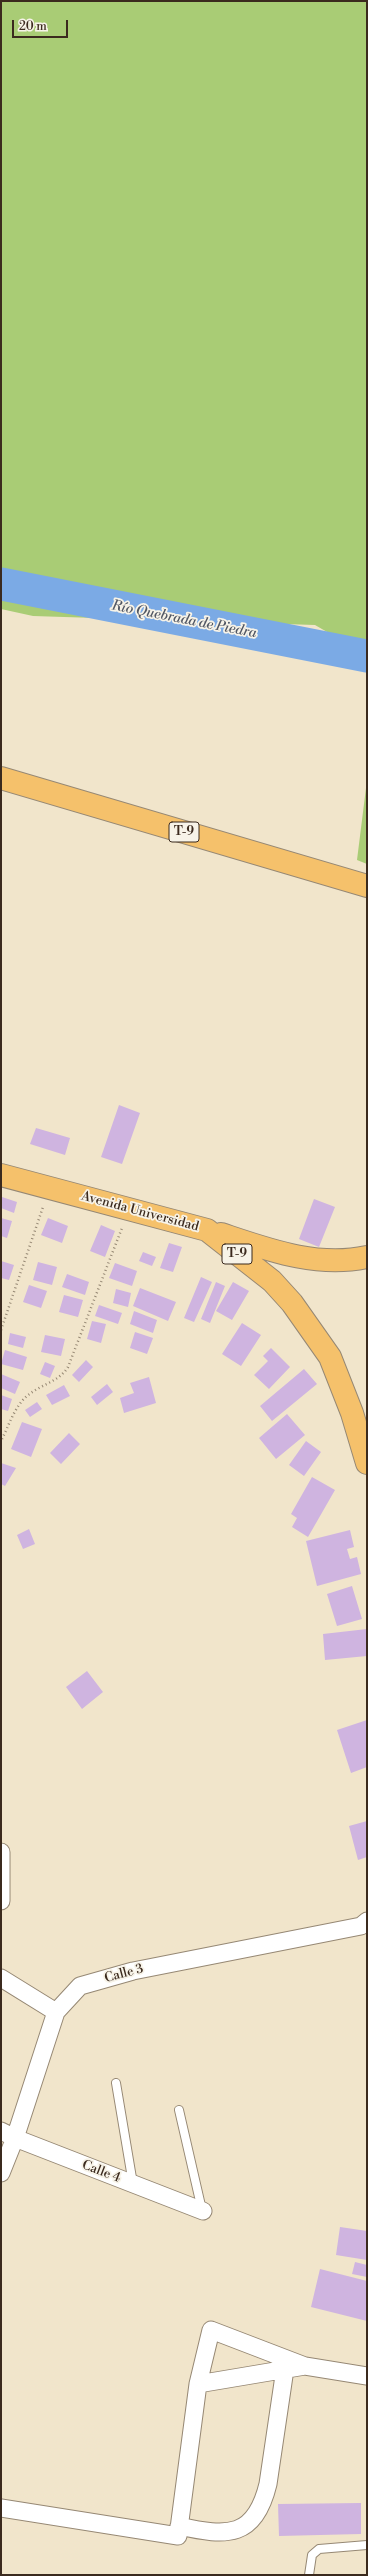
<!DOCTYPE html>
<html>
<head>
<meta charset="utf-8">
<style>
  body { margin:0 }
  #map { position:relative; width:368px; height:2576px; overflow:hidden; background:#f1e5cb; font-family:"Libre Bodoni",serif }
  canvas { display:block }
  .frame { position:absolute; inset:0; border:2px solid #3b2a1e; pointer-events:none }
  .scale { position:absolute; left:12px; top:20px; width:56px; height:18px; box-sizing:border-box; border:2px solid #3b2a1e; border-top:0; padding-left:5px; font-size:12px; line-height:14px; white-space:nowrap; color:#3b2a1e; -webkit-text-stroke:3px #f7f3e8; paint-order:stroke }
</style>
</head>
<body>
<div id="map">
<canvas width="368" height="2576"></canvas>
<div class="frame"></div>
<div class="scale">20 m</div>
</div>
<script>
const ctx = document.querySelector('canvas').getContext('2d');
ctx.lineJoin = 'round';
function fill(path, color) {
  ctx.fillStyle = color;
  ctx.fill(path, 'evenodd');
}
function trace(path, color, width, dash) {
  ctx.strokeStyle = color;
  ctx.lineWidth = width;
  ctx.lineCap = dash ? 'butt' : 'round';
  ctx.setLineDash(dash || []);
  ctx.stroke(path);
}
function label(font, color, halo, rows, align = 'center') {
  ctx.font = font + ' "Libre Bodoni",serif';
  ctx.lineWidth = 3.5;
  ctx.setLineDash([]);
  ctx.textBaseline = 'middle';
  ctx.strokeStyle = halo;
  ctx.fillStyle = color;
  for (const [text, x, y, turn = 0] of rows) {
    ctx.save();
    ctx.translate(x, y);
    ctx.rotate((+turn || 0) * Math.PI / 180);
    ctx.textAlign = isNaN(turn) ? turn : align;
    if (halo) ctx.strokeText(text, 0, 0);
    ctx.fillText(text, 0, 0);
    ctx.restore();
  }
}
fill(new Path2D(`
  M 1,1 L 367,1 L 367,655 L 315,625 L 33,616 L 1,609 Z
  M 367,780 L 367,864 L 357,860 Z`), '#a9cc75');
trace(new Path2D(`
  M 1,584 L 367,656`), '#7baae5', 33);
fill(new Path2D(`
  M 119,1105 L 140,1113 L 122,1164 L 101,1157 Z
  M 36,1128 L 70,1138 L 65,1155 L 30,1144 Z
  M 2,1197 L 17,1202 L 14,1213 L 1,1208 Z
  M 314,1199 L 335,1207 L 319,1247 L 299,1239 Z
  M 1,1218 L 12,1221 L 7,1238 L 1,1236 Z
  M 48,1218 L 68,1226 L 62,1243 L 41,1235 Z
  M 101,1225 L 115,1231 L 105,1257 L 90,1251 Z
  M 169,1243 L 182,1247 L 173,1272 L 160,1268 Z
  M 143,1252 L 156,1257 L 152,1266 L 139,1261 Z
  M 1,1261 L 14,1265 L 9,1280 L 1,1278 Z
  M 38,1262 L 57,1267 L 52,1285 L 33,1280 Z
  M 115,1263 L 137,1271 L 132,1286 L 109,1278 Z
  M 67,1274 L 89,1282 L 85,1295 L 62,1287 Z
  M 201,1277 L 212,1282 L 194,1322 L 184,1318 Z
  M 216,1282 L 225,1286 L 210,1323 L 201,1319 Z
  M 233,1282 L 249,1291 L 232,1320 L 216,1311 Z
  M 29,1285 L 47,1291 L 41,1308 L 23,1302 Z
  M 140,1288 L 176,1302 L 168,1321 L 133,1306 Z
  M 116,1289 L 131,1293 L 128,1307 L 113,1303 Z
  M 64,1295 L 83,1300 L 78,1317 L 59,1312 Z
  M 99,1305 L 122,1313 L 118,1324 L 95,1316 Z
  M 134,1311 L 157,1320 L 153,1333 L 130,1324 Z
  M 92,1321 L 106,1324 L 101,1343 L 87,1339 Z
  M 242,1323 L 261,1335 L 241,1366 L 222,1354 Z
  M 135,1332 L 153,1338 L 147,1354 L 130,1348 Z
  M 10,1333 L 26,1337 L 23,1348 L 8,1344 Z
  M 45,1335 L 65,1339 L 61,1356 L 41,1352 Z
  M 271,1348 L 290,1367 L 269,1389 L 254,1375 L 268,1361 L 263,1356 Z
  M 5,1350 L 27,1357 L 23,1370 L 1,1364 Z
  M 86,1360 L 93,1367 L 79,1382 L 72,1375 Z
  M 45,1362 L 55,1366 L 50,1378 L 40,1374 Z
  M 304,1369 L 317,1384 L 272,1421 L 260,1406 Z
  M 1,1374 L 20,1382 L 15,1394 L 1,1388 Z
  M 149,1377 L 156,1403 L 124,1413 L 120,1398 L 134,1393 L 130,1383 Z
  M 107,1384 L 113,1392 L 97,1405 L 91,1397 Z
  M 64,1385 L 70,1396 L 52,1405 L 46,1395 Z
  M 1,1395 L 12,1399 L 8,1411 L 1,1409 Z
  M 37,1402 L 42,1409 L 30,1417 L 25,1410 Z
  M 287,1414 L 305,1435 L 276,1459 L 259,1438 Z
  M 22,1422 L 42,1429 L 31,1457 L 11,1449 Z
  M 69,1433 L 80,1444 L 61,1464 L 50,1453 Z
  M 306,1441 L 321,1452 L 304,1476 L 289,1465 Z
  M 1,1463 L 16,1468 L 5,1486 L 1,1484 Z
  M 312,1477 L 335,1490 L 308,1537 L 292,1527 L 297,1518 L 291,1514 Z
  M 29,1529 L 35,1544 L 23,1549 L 17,1535 Z
  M 350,1530 L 354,1547 L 347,1549 L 350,1559 L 357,1557 L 361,1574 L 317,1586 L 306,1541 Z
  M 352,1586 L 362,1619 L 337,1626 L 327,1594 Z
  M 367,1629 L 367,1656 L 325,1660 L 323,1634 Z
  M 87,1671 L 103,1692 L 82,1709 L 66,1687 Z
  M 367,1720 L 367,1767 L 351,1773 L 337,1730 Z
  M 367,1821 L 367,1857 L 358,1860 L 349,1826 Z
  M 340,2227 L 367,2231 L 367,2260 L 336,2255 Z
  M 355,2262 L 367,2265 L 367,2277 L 352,2274 Z
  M 320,2269 L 367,2281 L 367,2321 L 311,2307 Z
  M 361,2503 L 361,2534 L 279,2536 L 278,2504 Z`), '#cfb4e0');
const service = new Path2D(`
  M 116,2083 L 133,2184
  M 179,2110 L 202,2210
  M 309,2575 L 312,2555 L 319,2549 L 367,2545`);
const minor = new Path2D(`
  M 1,1852 L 1,1901
  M 1,1978 L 56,2012
  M 1,2131 L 15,2138 L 203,2211
  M 1,2173 L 15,2138 L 56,2012 L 80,1986 L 133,1971 L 361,1926 L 367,1921
  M 198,2384 L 211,2330 L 305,2366
  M 1,2508 L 178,2536 L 198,2384 L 305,2366 L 367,2376
  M 179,2526 C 228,2537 255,2538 268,2484 L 285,2369`);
const trunk = new Path2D(`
  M 1,778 L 367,886
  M 1,1175 L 207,1230 L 272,1281 L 292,1303 L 330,1357 L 352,1413 L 367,1463
  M 221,1234 C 269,1250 317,1268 367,1257`);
trace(service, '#968874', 10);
trace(minor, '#968874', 19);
trace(trunk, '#968874', 24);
trace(new Path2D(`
  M 1,1330 L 43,1207
  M 2,1439 C 9,1425 15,1406 27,1396 C 41,1384 59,1382 68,1367 L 122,1228`), '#968874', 2.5, [1, 3]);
trace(service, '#fff', 8);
trace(minor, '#fff', 17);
trace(trunk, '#f5c16b', 22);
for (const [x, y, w] of [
  [184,832,30],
  [237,1254,30]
]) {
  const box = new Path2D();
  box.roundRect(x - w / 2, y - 10, w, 20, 3);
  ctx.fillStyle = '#f7f3e8';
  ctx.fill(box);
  trace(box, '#3b2a1e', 1);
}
label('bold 12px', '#3b2a1e', null, [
  ["T-9",184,832],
  ["T-9",237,1254]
]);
label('13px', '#3b2a1e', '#f7f3e8', [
  ["Avenida Universidad",140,1212,15],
  ["Calle 3",124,1974,-15],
  ["Calle 4",101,2172,21]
]);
label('italic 14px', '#515764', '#f7f3e8', [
  ["Río Quebrada de Piedra",184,620,11]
]);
</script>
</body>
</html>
